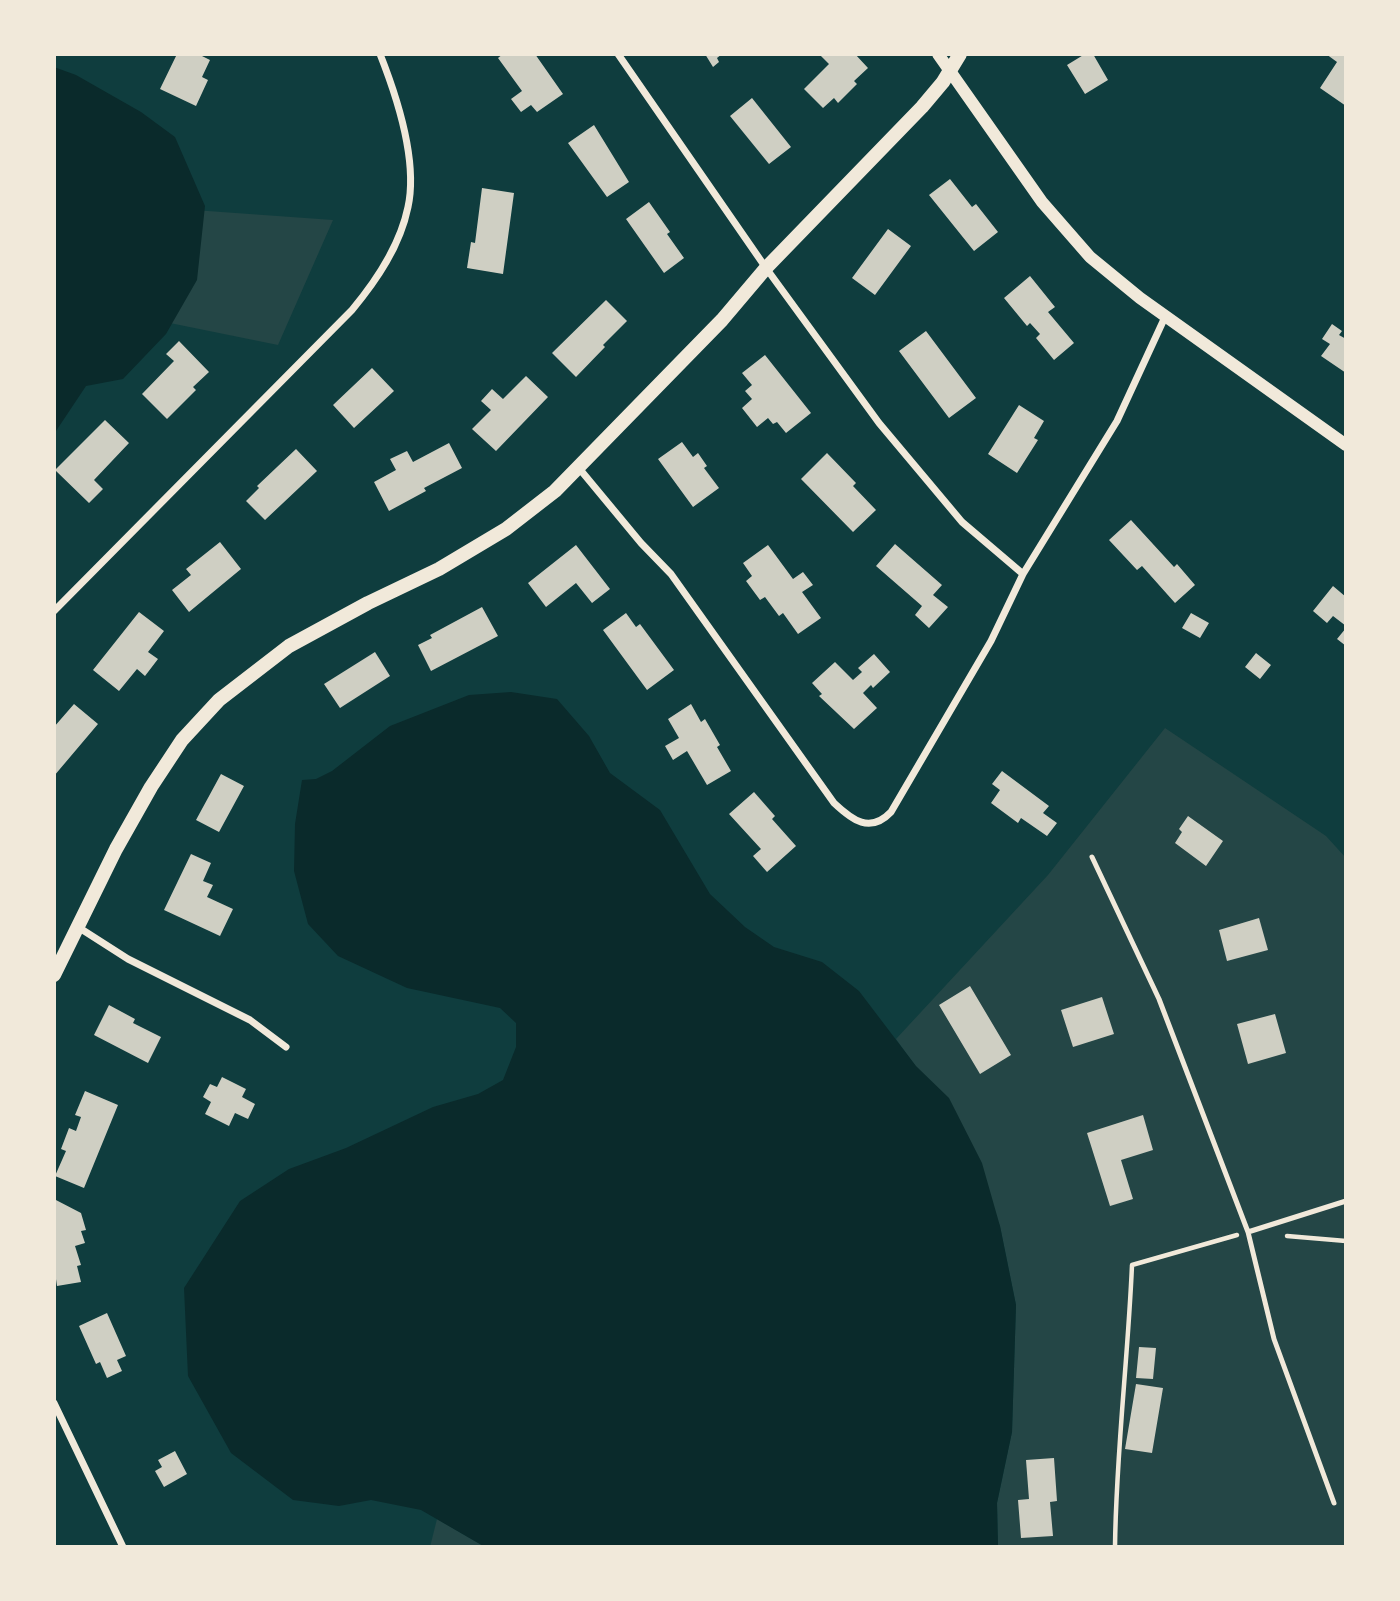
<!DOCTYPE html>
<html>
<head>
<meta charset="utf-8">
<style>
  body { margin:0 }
  #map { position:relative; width:1400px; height:1601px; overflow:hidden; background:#0f3d3e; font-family:Roboto,sans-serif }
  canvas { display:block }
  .frame { position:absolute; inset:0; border:56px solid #f1e9da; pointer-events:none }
</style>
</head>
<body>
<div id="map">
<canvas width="1400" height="1601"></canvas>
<div class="frame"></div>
</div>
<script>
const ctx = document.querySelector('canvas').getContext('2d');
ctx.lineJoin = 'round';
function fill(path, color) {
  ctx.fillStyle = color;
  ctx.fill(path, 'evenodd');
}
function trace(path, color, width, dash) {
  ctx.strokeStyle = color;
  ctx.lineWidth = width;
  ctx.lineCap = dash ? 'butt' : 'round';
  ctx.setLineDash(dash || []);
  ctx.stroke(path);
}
fill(new Path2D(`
  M 166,208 L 333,220 L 278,345 L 106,310 Z
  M 1165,728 L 1326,836 L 1346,858 L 1346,1547 L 998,1547 L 997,1503 L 1012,1432 L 1016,1305 L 1000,1226 L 916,1067 L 896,1039 L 1048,875 Z
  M 437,1519 L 485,1547 L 430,1547 Z`), '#244646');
fill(new Path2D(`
  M 54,67 L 76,75 L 141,112 L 175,137 L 205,206 L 197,280 L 166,334 L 123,379 L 86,386 L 54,434 Z
  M 511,692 L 557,699 L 589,736 L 610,773 L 660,810 L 710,894 L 745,927 L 774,947 L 822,962 L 859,991 L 916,1066 L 949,1098 L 982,1163 L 1000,1226 L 1016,1305 L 1012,1432 L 997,1503 L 998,1547 L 485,1547 L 421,1510 L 371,1500 L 339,1506 L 293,1500 L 231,1453 L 188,1376 L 184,1288 L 240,1201 L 289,1169 L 346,1148 L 433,1107 L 478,1094 L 503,1080 L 516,1047 L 516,1023 L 500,1008 L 407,988 L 338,956 L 308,924 L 294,871 L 295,824 L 302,780 L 316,779 L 332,771 L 390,726 L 469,695 Z`), '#0a2a2b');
fill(new Path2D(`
  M 177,54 L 198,54 L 210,60 L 202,77 L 208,80 L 196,106 L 160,89 Z
  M 503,54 L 535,54 L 563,94 L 537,112 L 531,105 L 521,112 L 511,99 L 522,91 L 498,58 Z
  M 705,54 L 722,54 L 717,58 L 719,62 L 713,67 Z
  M 819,54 L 855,54 L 868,68 L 854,81 L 857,84 L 838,103 L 834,98 L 823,108 L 804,89 L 829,64 Z
  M 1085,54 L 1093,54 L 1108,80 L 1085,94 L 1067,65 Z
  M 1326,54 L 1346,54 L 1346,106 L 1320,88 L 1337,62 Z
  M 752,98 L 791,147 L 769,164 L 730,116 Z
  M 594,125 L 629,182 L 607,197 L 568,143 Z
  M 950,179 L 972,207 L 976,204 L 998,232 L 974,251 L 929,195 Z
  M 482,188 L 514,193 L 503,274 L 467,268 L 471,242 L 475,243 Z
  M 649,202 L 670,232 L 667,234 L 684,258 L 664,273 L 626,219 Z
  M 888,229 L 911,246 L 875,295 L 852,278 Z
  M 1030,276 L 1055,307 L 1048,312 L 1074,343 L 1054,360 L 1036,338 L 1040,334 L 1030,323 L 1027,326 L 1004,298 Z
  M 606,300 L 627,321 L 603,345 L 605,347 L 576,377 L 552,353 Z
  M 1332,324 L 1342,331 L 1339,335 L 1346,339 L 1346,373 L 1321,356 L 1330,344 L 1322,339 Z
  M 926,331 L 976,398 L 949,418 L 899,351 Z
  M 179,341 L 209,372 L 193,387 L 196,390 L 167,419 L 142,394 L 174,361 L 166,354 Z
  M 765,355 L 811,413 L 786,433 L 777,422 L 773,424 L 768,418 L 757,427 L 742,408 L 752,399 L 745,391 L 752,385 L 742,373 Z
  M 372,368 L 394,391 L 354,428 L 333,405 Z
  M 526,376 L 548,397 L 496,451 L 472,429 L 491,410 L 481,401 L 492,389 L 503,399 Z
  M 1019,405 L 1044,421 L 1034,438 L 1038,440 L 1017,473 L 988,454 Z
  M 105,420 L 129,443 L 94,480 L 103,489 L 89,503 L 55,470 Z
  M 682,442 L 693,457 L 698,453 L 707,466 L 704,468 L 719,488 L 693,507 L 658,459 Z
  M 449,443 L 462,468 L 424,488 L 426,491 L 389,511 L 374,482 L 396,470 L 390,459 L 407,451 L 413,462 Z
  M 296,449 L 317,471 L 265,520 L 246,501 L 259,488 L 257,486 Z
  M 827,453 L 856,483 L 853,486 L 876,510 L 853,532 L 801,479 Z
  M 1131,520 L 1174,567 L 1177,564 L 1195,585 L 1175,603 L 1142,566 L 1137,570 L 1109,540 Z
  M 220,542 L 241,569 L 189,612 L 172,590 L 191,575 L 186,569 Z
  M 895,544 L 942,585 L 933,595 L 948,607 L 929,628 L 915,615 L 922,606 L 876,566 Z
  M 576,545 L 610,589 L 592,603 L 576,583 L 546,607 L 528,583 Z
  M 768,545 L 793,579 L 803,572 L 813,585 L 802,592 L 821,618 L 798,634 L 783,613 L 779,616 L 765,597 L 760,600 L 746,581 L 752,576 L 743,563 Z
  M 1333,586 L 1346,597 L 1346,626 L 1333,616 L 1327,623 L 1313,611 Z
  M 482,607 L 498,636 L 431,671 L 418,645 L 432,638 L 430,635 Z
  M 139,612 L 164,631 L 148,652 L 158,659 L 145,676 L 137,669 L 119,691 L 93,670 Z
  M 626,613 L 636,627 L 640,624 L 674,670 L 647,690 L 603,630 Z
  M 1191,613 L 1209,623 L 1200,638 L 1182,628 Z
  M 1346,628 L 1346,646 L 1337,639 Z
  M 375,652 L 390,676 L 340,708 L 324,684 Z
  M 1256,653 L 1271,665 L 1260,679 L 1245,667 Z
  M 874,654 L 890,672 L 873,688 L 871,685 L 863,693 L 877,708 L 854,729 L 819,696 L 822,694 L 812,683 L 835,662 L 853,680 L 862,672 L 858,668 Z
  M 74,704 L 98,724 L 54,776 L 54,727 Z
  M 691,704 L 701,722 L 705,719 L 720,745 L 717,747 L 731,771 L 707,785 L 687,751 L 673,760 L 665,746 L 679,738 L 668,719 Z
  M 1002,771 L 1049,806 L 1043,813 L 1057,823 L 1047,836 L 1021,818 L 1018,823 L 991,803 L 1000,790 L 992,784 Z
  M 221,774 L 244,786 L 219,832 L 196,820 Z
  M 754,792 L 775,816 L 772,819 L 796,846 L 767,872 L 753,856 L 761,849 L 729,814 Z
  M 1188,816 L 1223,841 L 1206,866 L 1175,843 L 1182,832 L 1179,829 Z
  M 191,854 L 211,863 L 203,881 L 213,885 L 207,897 L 233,909 L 220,936 L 164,910 Z
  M 1259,918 L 1268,950 L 1227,961 L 1219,930 Z
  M 970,986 L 1011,1055 L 980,1074 L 939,1005 Z
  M 1102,997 L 1114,1034 L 1073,1047 L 1061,1010 Z
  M 109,1005 L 135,1019 L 133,1023 L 161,1037 L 148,1063 L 94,1035 Z
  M 1275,1014 L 1286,1053 L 1248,1064 L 1237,1024 Z
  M 222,1077 L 246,1089 L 242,1097 L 255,1104 L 248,1119 L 235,1113 L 229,1126 L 205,1114 L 211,1102 L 203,1097 L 210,1084 L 217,1087 Z
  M 85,1091 L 118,1105 L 84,1188 L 55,1176 L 66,1151 L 61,1149 L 69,1128 L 76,1131 L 81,1117 L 75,1115 Z
  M 1143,1115 L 1153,1150 L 1121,1160 L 1133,1199 L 1110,1206 L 1087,1133 Z
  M 54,1199 L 81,1213 L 86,1230 L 81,1231 L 85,1243 L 75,1246 L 81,1265 L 77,1266 L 81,1282 L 57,1286 L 54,1265 Z
  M 107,1313 L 126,1356 L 117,1360 L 122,1371 L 107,1378 L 100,1362 L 96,1364 L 79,1326 Z
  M 1139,1347 L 1156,1348 L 1153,1379 L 1136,1378 Z
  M 1136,1384 L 1163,1388 L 1152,1453 L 1125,1449 Z
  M 175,1451 L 187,1474 L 164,1487 L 155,1471 L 162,1467 L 158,1460 Z
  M 1054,1458 L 1057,1501 L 1050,1502 L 1053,1536 L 1021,1538 L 1018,1500 L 1029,1499 L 1026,1460 Z`), '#cfcfc3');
trace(new Path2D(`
  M 1287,1236 L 1346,1241
  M 1115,1547 C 1116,1453 1128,1359 1132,1265 L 1237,1235`), '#f1e9da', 4.5);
trace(new Path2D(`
  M 1092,857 L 1159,999 L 1248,1232 L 1274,1339 L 1334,1503
  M 1248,1232 L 1346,1201`), '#f1e9da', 5);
trace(new Path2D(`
  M 618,54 L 766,268 L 879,423 L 962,522 L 1023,574
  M 578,467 L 641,543 L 671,574 L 834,803 C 852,820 870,834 891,812 L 991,641 L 1023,574 L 1117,421 L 1165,317
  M 54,611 L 352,310 C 377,280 400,246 408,207 C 418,161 397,97 380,54
  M 78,927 L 128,959 L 250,1020 L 286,1047
  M 54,1403 L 123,1547`), '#f1e9da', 7);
trace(new Path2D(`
  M 938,54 L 1042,202 L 1090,257 L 1140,298 L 1346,445`), '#f1e9da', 12);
trace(new Path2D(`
  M 54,975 L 116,849 L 151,787 L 182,740 L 219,700 L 289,646 L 368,603 L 439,569 L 506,529 L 555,491 L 722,320 L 766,268 L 922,107 L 943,82 L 960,54`), '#f1e9da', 14);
</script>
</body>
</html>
